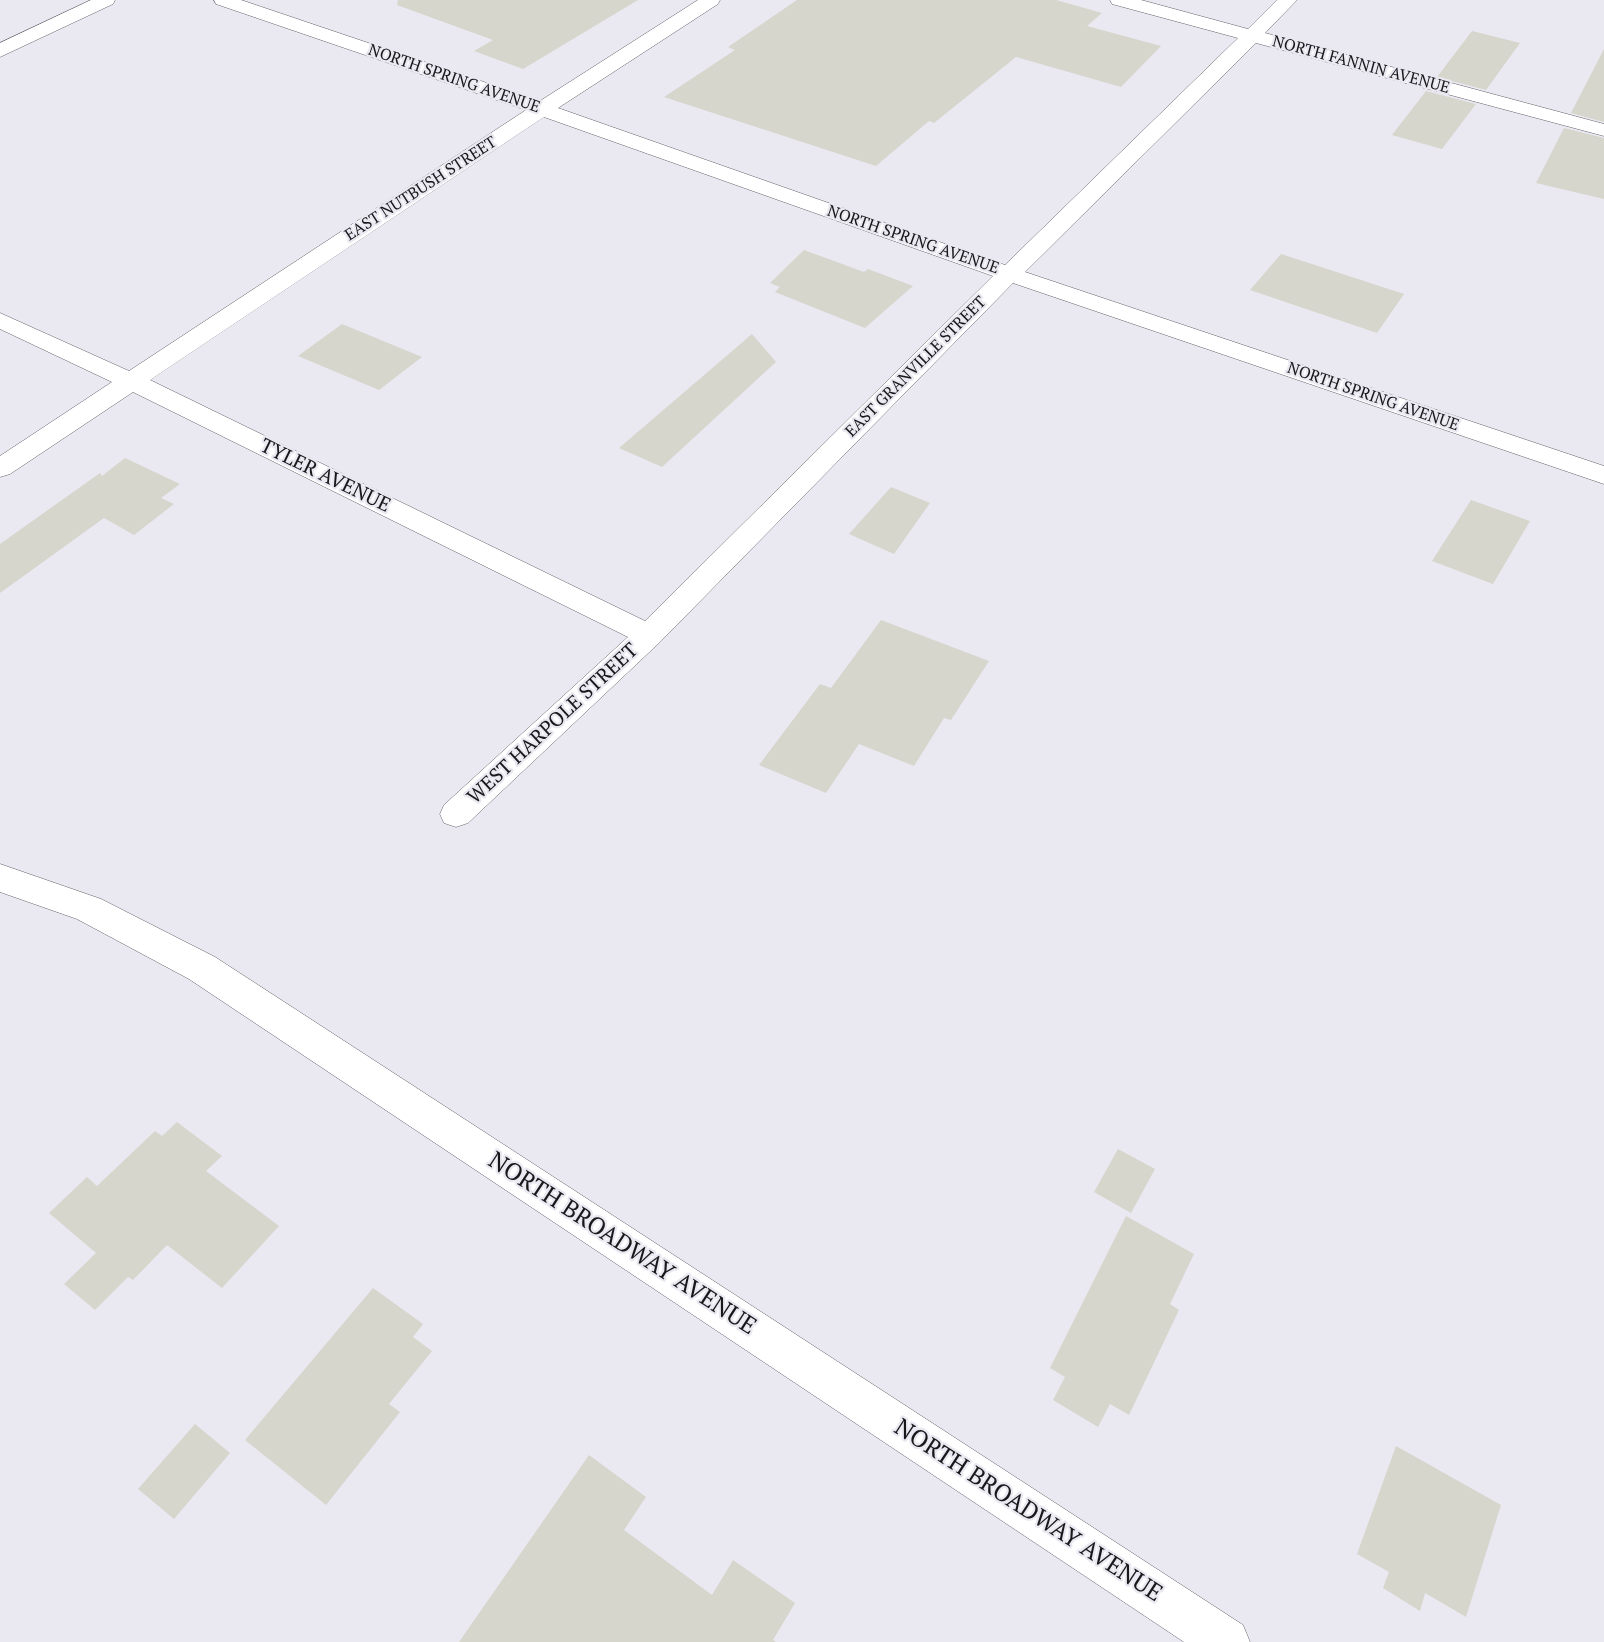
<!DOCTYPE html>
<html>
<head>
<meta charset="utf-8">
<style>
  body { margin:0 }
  canvas { display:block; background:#eae8f1 }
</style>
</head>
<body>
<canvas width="1604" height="1642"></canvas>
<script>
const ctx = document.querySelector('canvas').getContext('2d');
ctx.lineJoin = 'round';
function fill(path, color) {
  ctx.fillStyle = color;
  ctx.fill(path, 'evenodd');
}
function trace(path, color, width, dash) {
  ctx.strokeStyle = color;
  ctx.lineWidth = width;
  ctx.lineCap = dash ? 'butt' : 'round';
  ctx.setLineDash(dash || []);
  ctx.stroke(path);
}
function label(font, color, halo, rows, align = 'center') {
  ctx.font = font + ' "PT Serif",serif';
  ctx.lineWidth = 4.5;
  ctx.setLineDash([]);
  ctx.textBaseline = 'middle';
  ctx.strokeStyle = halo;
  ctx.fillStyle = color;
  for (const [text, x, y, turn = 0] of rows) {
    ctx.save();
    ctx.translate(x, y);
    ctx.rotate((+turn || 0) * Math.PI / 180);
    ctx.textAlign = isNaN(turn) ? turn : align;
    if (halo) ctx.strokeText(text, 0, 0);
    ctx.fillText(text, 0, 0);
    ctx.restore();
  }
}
fill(new Path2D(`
  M 398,0 L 638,0 L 523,69 L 474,51 L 493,40 L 397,5 Z
  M 797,0 L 1056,0 L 1102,13 L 1087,26 L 1161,46 L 1121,87 L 1016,57 L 934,123 L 929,121 L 876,166 L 664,97 L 735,50 L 728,47 Z
  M 1472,31 L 1520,43 L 1486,90 L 1437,77 Z
  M 1604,49 L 1604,122 L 1571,113 Z
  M 1426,91 L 1476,104 L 1442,149 L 1392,135 Z
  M 1564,128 L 1604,138 L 1604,199 L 1536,183 Z
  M 804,250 L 864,272 L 868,269 L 913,286 L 865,328 L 775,292 L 780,287 L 770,283 Z
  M 1281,254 L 1404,294 L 1377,333 L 1250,290 Z
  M 342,324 L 422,357 L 379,390 L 298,356 Z
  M 752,334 L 776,362 L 662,467 L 619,448 Z
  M 125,458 L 180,484 L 161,498 L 174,504 L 134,535 L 104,518 L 0,593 L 0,544 L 100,473 L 102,476 Z
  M 891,487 L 930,503 L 894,554 L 849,534 Z
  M 1471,500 L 1530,521 L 1493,584 L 1432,561 Z
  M 881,620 L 989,661 L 951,720 L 944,718 L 914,766 L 859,744 L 826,793 L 759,765 L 820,684 L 831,688 Z
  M 177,1122 L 222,1156 L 206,1171 L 279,1226 L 222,1288 L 167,1245 L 133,1280 L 128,1277 L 95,1310 L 64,1284 L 96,1253 L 49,1213 L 87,1177 L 97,1186 L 155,1131 L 162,1136 Z
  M 1118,1149 L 1155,1169 L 1131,1213 L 1094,1192 Z
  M 1126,1216 L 1194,1254 L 1170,1304 L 1179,1310 L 1129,1415 L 1110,1404 L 1098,1427 L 1053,1400 L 1065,1377 L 1050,1368 Z
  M 373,1288 L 423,1324 L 413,1337 L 432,1351 L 389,1404 L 400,1412 L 326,1505 L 245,1440 Z
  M 195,1424 L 230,1453 L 174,1519 L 138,1489 Z
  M 1396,1446 L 1501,1505 L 1466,1617 L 1425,1593 L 1420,1611 L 1383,1588 L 1389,1572 L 1357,1554 Z
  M 589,1455 L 646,1497 L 624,1530 L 712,1595 L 733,1560 L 795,1603 L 773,1640 L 776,1642 L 459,1642 Z`), '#d6d6cd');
const street = new Path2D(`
  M 214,0 L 241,0 L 540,101 L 698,0 L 720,0 L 718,4 L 558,108 L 1005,265 L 1238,38 L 1112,4 L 1110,0 L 1141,0 L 1248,29 L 1277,0 L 1297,0 L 1265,33 L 1604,124 L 1604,136 L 1256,43 L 1025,272 L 1604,466 L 1604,484 L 1013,283 L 660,642 L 468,823 L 456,827 L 444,823 L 440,814 L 444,805 L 628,637 L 133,392 L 10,474 L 0,477 L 0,456 L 112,382 L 0,329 L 0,313 L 129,371 L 526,110 L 216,4 ZM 544,117 L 993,276 L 645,621 L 150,380 Z`);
const secondary = new Path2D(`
  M 91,0 L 115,0 L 113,4 L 0,57 L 0,43 Z`);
const primary = new Path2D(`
  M 0,864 L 101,899 L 215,957 L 1243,1625 L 1250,1642 L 1184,1642 L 189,979 L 77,919 L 0,892 Z`);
trace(street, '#626168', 1);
trace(secondary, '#626168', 1);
trace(primary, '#626168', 1);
fill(street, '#fff');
fill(secondary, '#fff');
fill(primary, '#fff');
label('16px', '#18171a', '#eae8f1', [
  ["NORTH FANNIN AVENUE",1361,65,15],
  ["NORTH SPRING AVENUE",454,79,19],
  ["EAST NUTBUSH STREET",421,189,-33],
  ["NORTH SPRING AVENUE",913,240,19],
  ["EAST GRANVILLE STREET",916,367,-45],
  ["NORTH SPRING AVENUE",1373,397,19]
]);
label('20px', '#18171a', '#eae8f1', [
  ["TYLER AVENUE",325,476,26],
  ["WEST HARPOLE STREET",553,724,-43]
]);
label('24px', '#18171a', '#eae8f1', [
  ["NORTH BROADWAY AVENUE",622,1244,33],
  ["NORTH BROADWAY AVENUE",1028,1511,33]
]);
</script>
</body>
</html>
